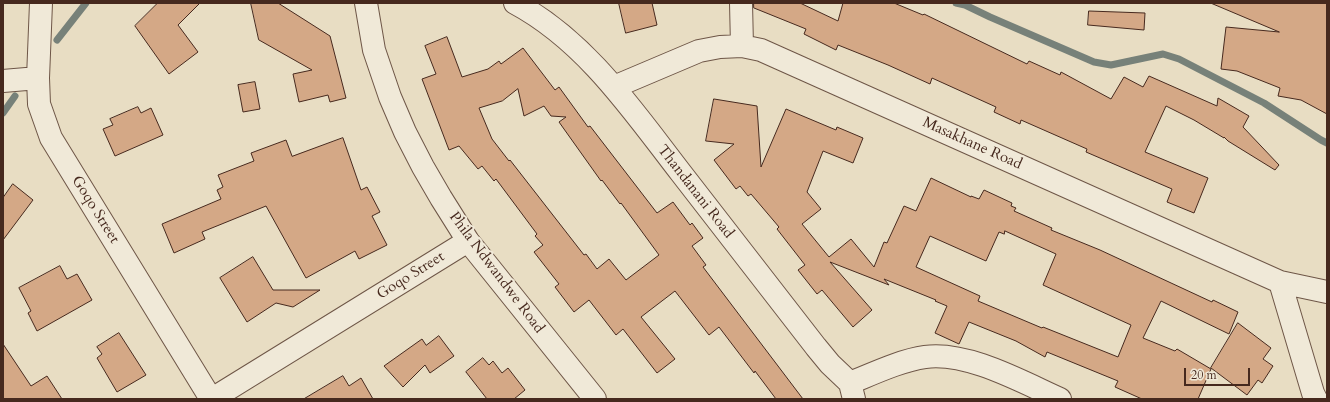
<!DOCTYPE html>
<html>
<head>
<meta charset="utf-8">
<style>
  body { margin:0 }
  #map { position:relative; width:1330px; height:402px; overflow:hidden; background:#e8ddc3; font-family:Cardo,serif }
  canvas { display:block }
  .frame { position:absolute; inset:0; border:4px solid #46291e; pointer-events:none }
  .scale { position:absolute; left:1184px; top:368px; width:66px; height:18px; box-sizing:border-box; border:2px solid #46291e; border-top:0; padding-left:5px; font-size:12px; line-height:14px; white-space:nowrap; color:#46291e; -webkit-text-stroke:3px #f0e9d8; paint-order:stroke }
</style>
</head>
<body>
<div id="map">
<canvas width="1330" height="402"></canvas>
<div class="frame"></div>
<div class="scale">20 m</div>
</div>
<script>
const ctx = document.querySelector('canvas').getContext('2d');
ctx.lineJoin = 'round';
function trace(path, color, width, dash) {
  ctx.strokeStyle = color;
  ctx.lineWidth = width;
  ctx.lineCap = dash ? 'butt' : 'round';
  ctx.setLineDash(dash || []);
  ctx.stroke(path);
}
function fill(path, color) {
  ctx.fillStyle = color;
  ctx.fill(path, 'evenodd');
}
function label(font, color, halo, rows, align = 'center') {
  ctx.font = font + ' Cardo,serif';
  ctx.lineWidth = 4;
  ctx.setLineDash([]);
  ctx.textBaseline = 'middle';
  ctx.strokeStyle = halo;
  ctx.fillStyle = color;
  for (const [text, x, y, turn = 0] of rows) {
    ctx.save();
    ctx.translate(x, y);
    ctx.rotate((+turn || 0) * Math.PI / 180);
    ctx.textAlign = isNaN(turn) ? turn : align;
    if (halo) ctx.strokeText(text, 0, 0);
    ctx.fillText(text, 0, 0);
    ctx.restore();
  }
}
trace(new Path2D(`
  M 956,3 L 965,5 L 990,17 L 1094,62 L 1111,65 L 1163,54 L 1179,59 L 1264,103 L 1321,140 L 1327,143
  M 57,40 L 86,3
  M 3,113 L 15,96`), '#778179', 7);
const building = new Path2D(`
  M 158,3 L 200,3 L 178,25 L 198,52 L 169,74 L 135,26 Z
  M 251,3 L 278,3 L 330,36 L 346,98 L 330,102 L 328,95 L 299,102 L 293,74 L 312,70 L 259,40 Z
  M 619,3 L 652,3 L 657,25 L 626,33 Z
  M 754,3 L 800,3 L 838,21 L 843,3 L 894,3 L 923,15 L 924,14 L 1027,64 L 1029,61 L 1060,75 L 1061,72 L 1111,99 L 1124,77 L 1143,87 L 1149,76 L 1217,106 L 1218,98 L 1249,116 L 1243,127 L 1279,165 L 1275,170 L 1228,141 L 1224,137 L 1224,138 L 1194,120 L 1166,106 L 1145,152 L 1208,178 L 1194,213 L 1167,202 L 1172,189 L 1086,152 L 1087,149 L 1021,120 L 1020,124 L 994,112 L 996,107 L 932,78 L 930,84 L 888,65 L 838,45 L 836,50 L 804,34 L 806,29 L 754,8 Z
  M 1211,3 L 1327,3 L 1327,114 L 1301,100 L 1278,96 L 1280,88 L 1237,71 L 1221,69 L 1226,27 L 1279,32 Z
  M 1089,11 L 1145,13 L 1144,30 L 1088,25 Z
  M 447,37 L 462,77 L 488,69 L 499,61 L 501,64 L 523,48 L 555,90 L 559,87 L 588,127 L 590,126 L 657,213 L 673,202 L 690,225 L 692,223 L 703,238 L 692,246 L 706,265 L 703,267 L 803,399 L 776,399 L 755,371 L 754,373 L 719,327 L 709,335 L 675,291 L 641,317 L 675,359 L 657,373 L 623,329 L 616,335 L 589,300 L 574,312 L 555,287 L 559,284 L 534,252 L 543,245 L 535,236 L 537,234 L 496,179 L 494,181 L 482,166 L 478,169 L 459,146 L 449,150 L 422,79 L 436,74 L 425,46 ZM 518,89 L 524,116 L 544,106 L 551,116 L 566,117 L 559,122 L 601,181 L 602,180 L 620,204 L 621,203 L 659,255 L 626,280 L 609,259 L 597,269 L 586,254 L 584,255 L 510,160 L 509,161 L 492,139 L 479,108 L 502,101 Z
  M 255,82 L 260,109 L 243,112 L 238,85 Z
  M 714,99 L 757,106 L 761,167 L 786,109 L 836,130 L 837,127 L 863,138 L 853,163 L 823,151 L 807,192 L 821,209 L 802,224 L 829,257 L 851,239 L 874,267 L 884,242 L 887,243 L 904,206 L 916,211 L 931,178 L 971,197 L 971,196 L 979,199 L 984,190 L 1012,203 L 1011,206 L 1016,208 L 1014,211 L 1052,228 L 1051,230 L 1100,250 L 1212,302 L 1213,300 L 1238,312 L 1229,334 L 1161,301 L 1143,338 L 1175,351 L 1177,349 L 1211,369 L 1198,399 L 1142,399 L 1115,387 L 1118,381 L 1047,352 L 1045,357 L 1016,341 L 969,322 L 959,344 L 935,333 L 947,306 L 935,301 L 936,300 L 884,279 L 889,285 L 830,262 L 872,310 L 853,327 L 822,290 L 817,294 L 798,270 L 805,265 L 777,229 L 779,227 L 751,194 L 748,196 L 740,186 L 736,189 L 714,160 L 734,144 L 706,141 ZM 1005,231 L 1056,254 L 1043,285 L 1131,325 L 1118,357 L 1043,327 L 1042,328 L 978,301 L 980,296 L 916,267 L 930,236 L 986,261 L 999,232 L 1004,234 Z
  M 138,107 L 141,113 L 151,108 L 163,135 L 115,156 L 103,129 L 113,125 L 110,119 Z
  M 343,138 L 361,190 L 367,187 L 380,212 L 372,216 L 387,245 L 359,259 L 355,251 L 306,278 L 266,206 L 202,232 L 205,239 L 174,253 L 162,224 L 221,199 L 217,190 L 223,187 L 218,175 L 254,161 L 251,153 L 286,140 L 292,156 Z
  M 13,184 L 33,200 L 3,240 L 3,198 Z
  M 253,257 L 273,290 L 320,290 L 293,307 L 276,303 L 247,322 L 220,278 Z
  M 60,266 L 67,279 L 77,274 L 92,300 L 37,331 L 28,313 L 31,311 L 19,288 Z
  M 1238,323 L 1271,348 L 1263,359 L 1273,366 L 1262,383 L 1258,380 L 1247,395 L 1211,368 Z
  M 119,333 L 146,375 L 117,392 L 97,358 L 102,354 L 97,347 Z
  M 439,336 L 454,356 L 430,373 L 425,365 L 403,387 L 384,366 L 422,339 L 426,345 Z
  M 3,344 L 31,386 L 47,376 L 62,399 L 3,399 Z
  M 483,358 L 489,365 L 493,361 L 502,373 L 508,368 L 525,390 L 514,399 L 487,399 L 466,372 Z
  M 343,376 L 349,386 L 361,378 L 373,399 L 304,399 Z`);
fill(building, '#d4a886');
trace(building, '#46291e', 1);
const minor = new Path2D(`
  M 41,3 L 38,78 L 39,104 L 51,138 L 211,399
  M 366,3 L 374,50 L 390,97 L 405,132 L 423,167 L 441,198 L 468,241 L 595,399
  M 515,3 C 586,41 633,111 681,173 C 726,231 771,289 816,347 L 830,364 L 850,383 L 854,399
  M 741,3 L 742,46
  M 3,81 L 38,78
  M 614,87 L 699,51 L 720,47 L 742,46 L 761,50 L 1280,282 L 1327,292
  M 1280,282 L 1313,393 L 1316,399
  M 850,383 C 872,374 902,360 925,357 C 967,351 1022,382 1060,399
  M 212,399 L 468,241`);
trace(minor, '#6e5647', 24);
trace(minor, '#f0e9d8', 22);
label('15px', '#46291e', '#f0e9d8', [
  ["Masakhane Road",972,144,24],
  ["Thandanani Road",695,192,52],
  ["Goqo Street",95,210,58],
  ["Phila Ndwandwe Road",496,273,53],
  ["Goqo Street",411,276,-32]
]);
</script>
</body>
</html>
